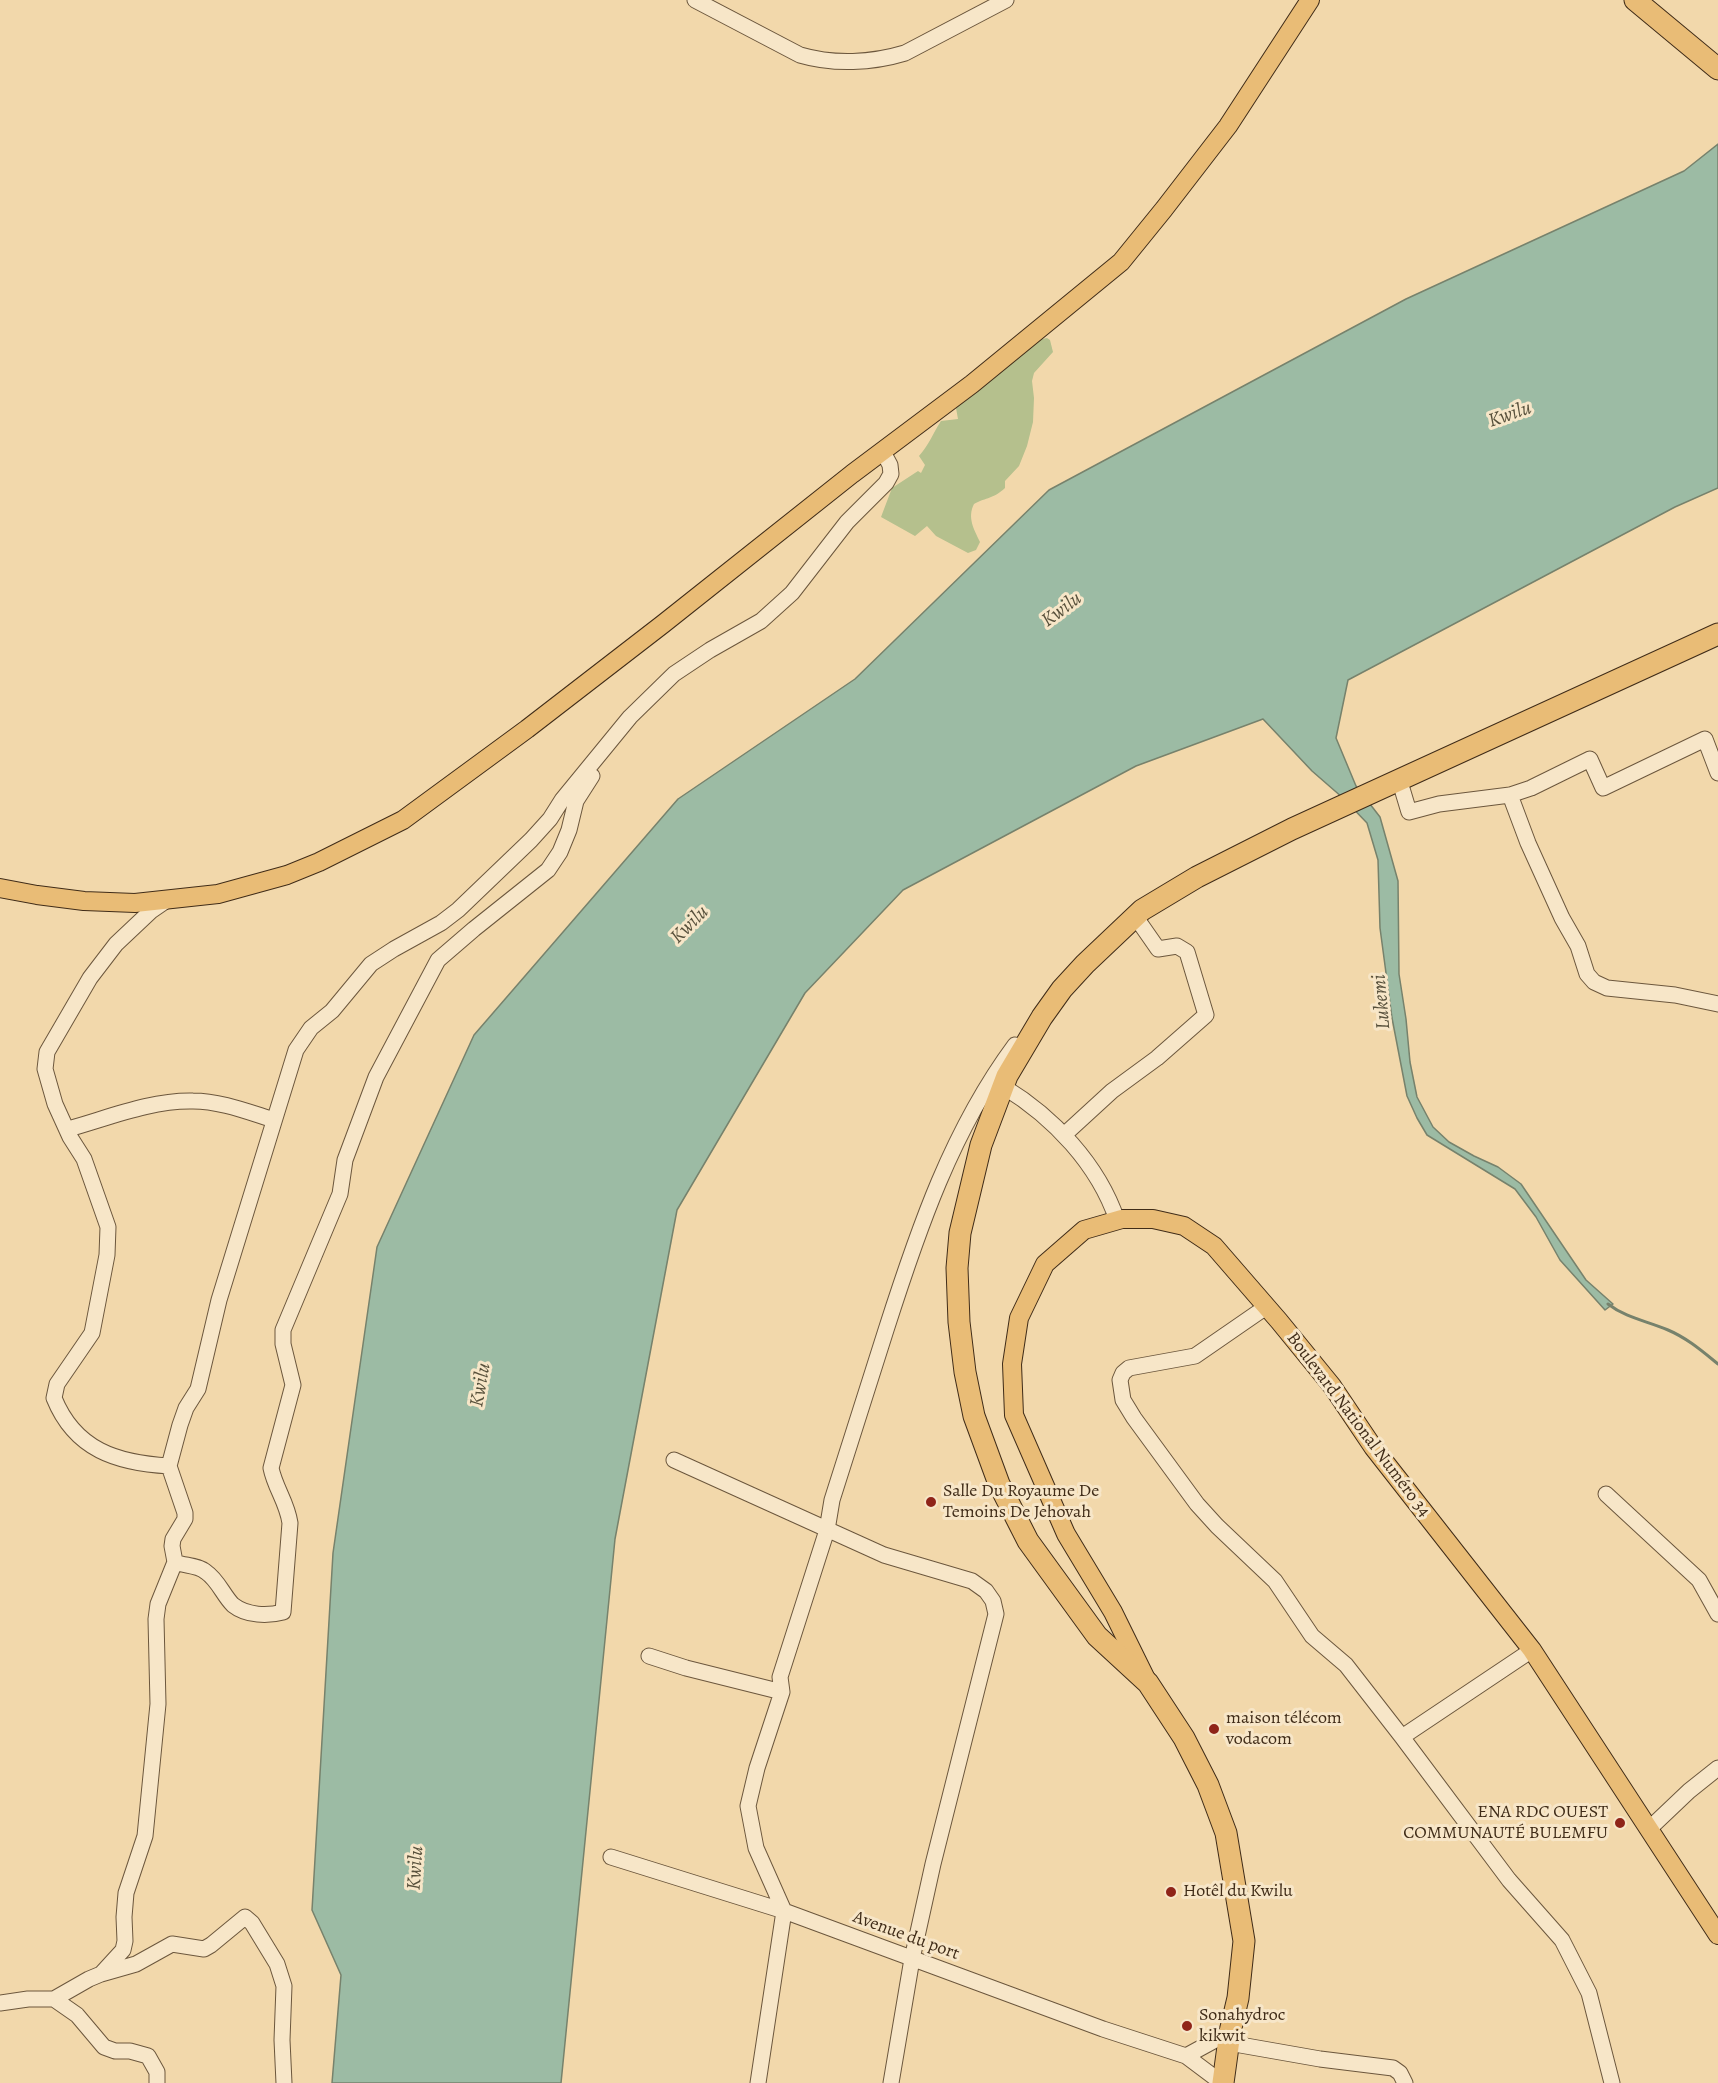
<!DOCTYPE html>
<html>
<head>
<meta charset="utf-8">
<style>
  body { margin:0 }
  canvas { display:block; background:#f2d8ab }
</style>
</head>
<body>
<canvas width="1718" height="2083"></canvas>
<script>
const ctx = document.querySelector('canvas').getContext('2d');
ctx.lineJoin = 'round';
function fill(path, color) {
  ctx.fillStyle = color;
  ctx.fill(path, 'evenodd');
}
function trace(path, color, width, dash) {
  ctx.strokeStyle = color;
  ctx.lineWidth = width;
  ctx.lineCap = dash ? 'butt' : 'round';
  ctx.setLineDash(dash || []);
  ctx.stroke(path);
}
function label(font, color, halo, rows, align = 'center') {
  ctx.font = font + ' Alegreya,serif';
  ctx.lineWidth = 6;
  ctx.setLineDash([]);
  ctx.textBaseline = 'middle';
  ctx.strokeStyle = halo;
  ctx.fillStyle = color;
  for (const [text, x, y, turn = 0] of rows) {
    ctx.save();
    ctx.translate(x, y);
    ctx.rotate((+turn || 0) * Math.PI / 180);
    ctx.textAlign = isNaN(turn) ? turn : align;
    if (halo) ctx.strokeText(text, 0, 0);
    ctx.fillText(text, 0, 0);
    ctx.restore();
  }
}
fill(new Path2D(`
  M 1047,338 L 1050,340 L 1053,352 L 1034,373 L 1032,381 L 1034,398 L 1033,422 L 1027,446 L 1019,466 L 1005,481 L 1005,488 C 993,499 987,497 974,504 C 967,518 974,529 980,542 L 976,550 L 968,553 L 936,536 L 927,526 L 915,536 L 881,517 L 892,488 L 918,471 L 921,473 L 925,465 L 919,456 C 929,445 933,433 941,421 L 958,419 L 956,408 L 960,402 L 1042,339 Z`), '#b5c08d');
const water = new Path2D(`
  M 1718,144 L 1718,488 L 1675,507 L 1348,680 L 1336,738 L 1356,786 L 1380,817 L 1398,881 L 1399,974 L 1406,1019 L 1410,1062 L 1417,1097 L 1433,1127 L 1449,1142 L 1474,1156 L 1498,1167 L 1521,1184 L 1586,1280 L 1613,1304 L 1605,1310 L 1560,1260 L 1536,1217 L 1515,1189 L 1427,1135 L 1417,1118 L 1407,1096 L 1392,1018 L 1380,928 L 1378,860 L 1367,823 L 1343,798 L 1312,771 L 1263,719 L 1136,766 L 903,890 L 805,993 L 677,1210 L 615,1539 L 561,2083 L 332,2083 L 341,1975 L 312,1910 L 333,1553 L 377,1247 L 474,1035 L 678,799 L 855,679 L 1049,490 L 1406,299 L 1684,171 Z`);
fill(water, '#9cbba4');
trace(water, '#77826c', 1.5);
trace(new Path2D(`
  M 1608,1304 C 1626,1318 1647,1321 1668,1330 C 1687,1338 1702,1351 1718,1364`), '#77826c', 3);
const minor = new Path2D(`
  M 695,0 L 800,55 C 834,65 872,63 905,53 L 1006,0
  M 1400,782 L 1409,812 L 1439,804 L 1510,795 L 1531,788 L 1590,759 L 1603,788 L 1705,739 L 1718,773
  M 1510,795 L 1528,843 L 1562,918 L 1578,946 L 1587,974 L 1594,982 L 1607,988 L 1675,995 L 1718,1004
  M 167,900 L 151,911 L 116,944 L 90,978 L 47,1052 L 45,1069 L 55,1104 L 70,1137 L 84,1159 L 108,1227 L 107,1255 L 92,1333 L 57,1384 L 54,1398 C 75,1450 117,1463 169,1466
  M 1004,1087 C 1053,1117 1098,1164 1117,1220
  M 68,1129 C 108,1118 151,1100 193,1101 C 220,1101 248,1112 274,1120
  M 1064,1135 L 1112,1091 L 1157,1058 L 1206,1015 L 1187,952 L 1177,946 L 1158,949 L 1135,916
  M 1266,1307 L 1195,1356 L 1129,1368 L 1123,1373 L 1120,1380 L 1123,1400 L 1134,1418 L 1197,1504 L 1217,1526 L 1275,1581 L 1312,1636 L 1346,1665 L 1402,1737 L 1509,1880 L 1562,1940 L 1589,1993 L 1612,2083
  M 674,1460 L 884,1555 L 972,1581 L 986,1591 L 993,1601 L 996,1614 L 933,1864 L 912,1959 L 891,2083
  M 1606,1494 L 1699,1580 L 1718,1614
  M 175,1562 C 184,1566 198,1565 206,1572 C 218,1580 223,1595 233,1605 C 247,1616 268,1616 283,1612 L 290,1523 C 287,1502 275,1488 271,1468 L 293,1385 L 283,1344 L 283,1330 L 340,1194 L 345,1160 L 376,1077 L 438,960 L 474,929 L 548,870 L 560,852 L 569,830 L 576,801 L 592,776
  M 649,1656 L 686,1668 L 782,1692
  M 1402,1737 L 1532,1650
  M 1649,1829 L 1689,1791 L 1718,1768
  M 611,1857 L 784,1911 L 1103,2029 L 1186,2056 L 1222,2083
  M 101,1974 L 123,1950 L 125,1941 L 124,1917 L 126,1893 L 145,1836 L 158,1704 L 156,1619 L 158,1604 L 175,1562 L 172,1546 L 173,1539 L 185,1519 L 185,1513 L 169,1466 L 180,1425 L 186,1408 L 198,1389 L 219,1300 L 296,1050 L 311,1028 L 332,1011 L 371,964 L 394,949 L 441,923 L 458,910 L 531,840 L 550,819 L 562,800 L 630,717 L 674,674 L 710,650 L 761,621 L 792,593 L 847,522 L 886,483 L 891,474 L 890,465 L 883,452
  M 54,1999 L 89,1979 L 101,1974 L 136,1964 L 172,1944 L 204,1949 L 211,1945 L 245,1917 L 252,1923 L 277,1964 L 284,1986 L 282,2040 L 284,2083
  M 0,2003 L 28,1999 L 54,1999 L 77,2015 L 104,2047 L 115,2051 L 130,2051 L 148,2056 L 157,2072 L 157,2083
  M 1229,2043 L 1320,2059 L 1393,2068 L 1400,2073 L 1405,2083
  M 1186,2056 L 1230,2032
  M 758,2083 L 784,1911 L 756,1848 L 748,1806 L 757,1768 L 782,1692 L 780,1677 L 827,1530 L 832,1500 C 850,1443 868,1387 886,1330 C 918,1230 952,1130 1015,1045`);
const major = new Path2D(`
  M 0,888 L 37,895 L 84,901 L 135,903 L 218,894 L 287,875 L 319,862 L 403,820 L 527,729 L 663,624 L 852,474 L 972,384 L 1121,262 L 1164,209 L 1228,126 L 1310,0
  M 1146,1679 L 1113,1612 L 1066,1534 L 1014,1415 L 1012,1364 L 1019,1318 L 1045,1264 L 1084,1230 L 1122,1219 L 1153,1219 L 1184,1226 L 1214,1246 L 1279,1321 L 1332,1386 L 1373,1447 L 1532,1650 L 1718,1935`);
const highway = new Path2D(`
  M 1635,0 L 1718,69
  M 1223,2083 L 1230,2032 L 1238,1998 L 1244,1941 L 1226,1833 L 1208,1785 L 1184,1738 L 1148,1683 L 1097,1636 L 1028,1541 L 999,1484 L 974,1416 L 965,1372 L 959,1322 L 957,1268 L 960,1233 L 981,1145 L 1007,1076 L 1042,1017 L 1062,989 L 1085,964 L 1142,910 L 1197,877 L 1292,829 L 1718,634`);
trace(minor, '#6c573d', 17);
trace(major, '#402c18', 20);
trace(highway, '#402c18', 23);
trace(minor, '#f7e6c8', 15);
trace(major, '#e9bc76', 18);
trace(highway, '#e9bc76', 21);
for (const [x, y, r, color] of [
  [931,1502,6,"#8f2418"],
  [1214,1729,6,"#8f2418"],
  [1620,1823,6,"#8f2418"],
  [1171,1892,6,"#8f2418"],
  [1187,2026,6,"#8f2418"]
]) {
  const dot = new Path2D();
  dot.arc(x, y, r, 0, 2 * Math.PI);
  ctx.fillStyle = color;
  ctx.fill(dot);
  trace(dot, '#f7e6c8', 2);
}
label('18px', '#402c18', '#f7e6c8', [
  ["Boulevard National Numéro 34",1358,1425,53],
  ["Avenue du port",906,1936,20]
]);
label('18px', '#402c18', '#f7e6c8', [
  ["Salle Du Royaume De",943,1492],
  ["Temoins De Jehovah",943,1513],
  ["maison télécom",1226,1719],
  ["vodacom",1226,1740],
  ["ENA RDC OUEST",1608,1813,"right"],
  ["COMMUNAUTÉ BULEMFU",1608,1834,"right"],
  ["Hotêl du Kwilu",1183,1892],
  ["Sonahydroc",1199,2016],
  ["kikwit",1199,2037]
], 'left');
label('italic 20px', '#57503b', '#f7e6c8', [
  ["Kwilu",1510,415,-19],
  ["Kwilu",1062,610,-37],
  ["Kwilu",690,925,-45],
  ["Lukemi",1382,1002,-95],
  ["Kwilu",481,1385,-80],
  ["Kwilu",416,1868,-86]
]);
</script>
</body>
</html>
